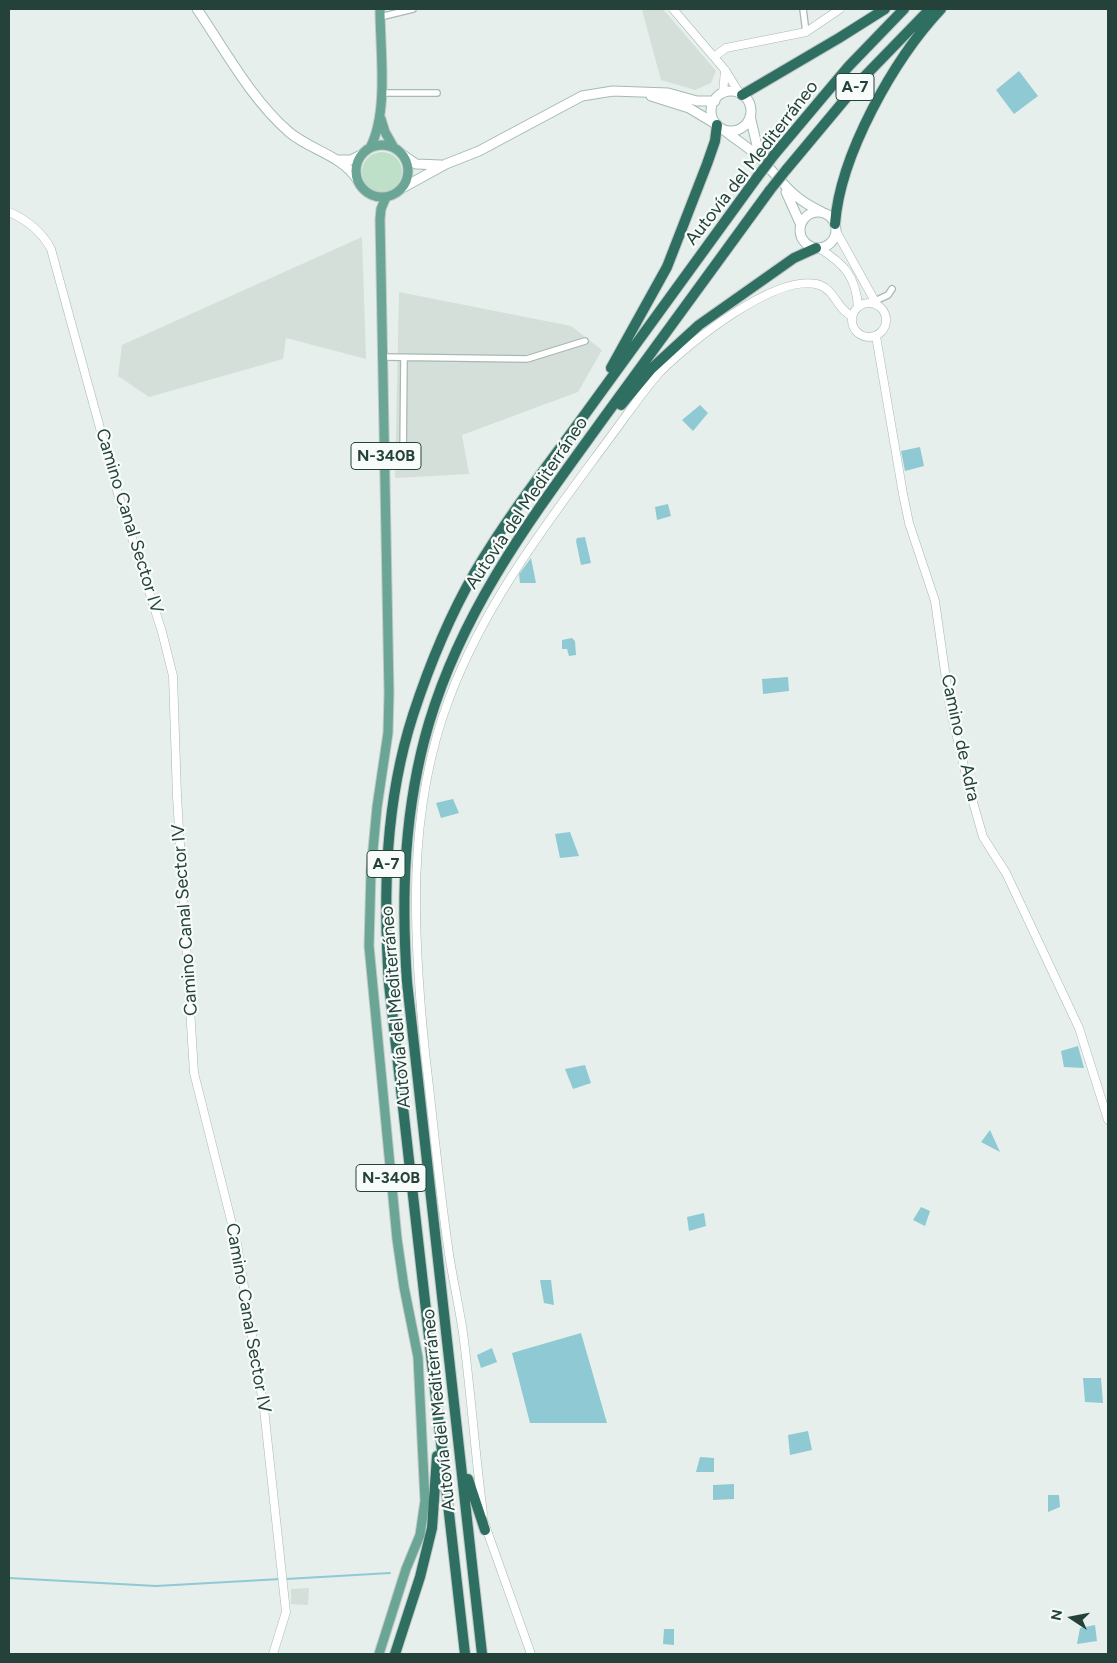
<!DOCTYPE html>
<html>
<head>
<meta charset="utf-8">
<style>
  body { margin:0 }
  #map { position:relative; width:1117px; height:1663px; overflow:hidden; background:#e6efeb; font-family:Figtree,sans-serif }
  canvas { display:block }
  .frame { position:absolute; inset:0; border:10px solid #24423a; pointer-events:none }
  .north { position:absolute; left:1047px; top:1593px; width:50px; height:50px; -webkit-text-stroke:4px #f7fbf9; paint-order:stroke; rotate:281deg; font-size:14px; font-weight:700; line-height:20px; text-align:center; color:#24423a }
  .north::after { content:''; display:block; margin:auto; width:18px; height:22px; background:#24423a; clip-path:polygon(50% 0,100% 100%,50% 72%,0 100%) }
</style>
</head>
<body>
<div id="map">
<canvas width="1117" height="1663"></canvas>
<div class="frame"></div>
<div class="north">N</div>
</div>
<script>
const ctx = document.querySelector('canvas').getContext('2d');
ctx.lineJoin = 'round';
function fill(path, color) {
  ctx.fillStyle = color;
  ctx.fill(path, 'evenodd');
}
function trace(path, color, width, dash) {
  ctx.strokeStyle = color;
  ctx.lineWidth = width;
  ctx.lineCap = dash ? 'butt' : 'round';
  ctx.setLineDash(dash || []);
  ctx.stroke(path);
}
function label(font, color, halo, rows, align = 'center') {
  ctx.font = font + ' Figtree,sans-serif';
  ctx.lineWidth = 4.5;
  ctx.setLineDash([]);
  ctx.textBaseline = 'middle';
  ctx.strokeStyle = halo;
  ctx.fillStyle = color;
  for (const [text, x, y, turn = 0] of rows) {
    ctx.save();
    ctx.translate(x, y);
    ctx.rotate((+turn || 0) * Math.PI / 180);
    ctx.textAlign = isNaN(turn) ? turn : align;
    if (halo) ctx.strokeText(text, 0, 0);
    ctx.fillText(text, 0, 0);
    ctx.restore();
  }
}
fill(new Path2D(`
  M 648,9 L 663,9 L 716,71 L 711,83 L 695,90 L 661,80 L 642,10 Z
  M 362,237 L 366,359 L 286,338 L 283,359 L 149,397 L 118,376 L 122,345 Z
  M 399,292 L 571,326 L 602,350 L 578,392 L 462,435 L 469,474 L 395,478 Z
  M 309,1588 L 308,1605 L 291,1604 L 291,1589 Z`), '#d4dfda');
fill(new Path2D(`
  M362 172a20 20 0 1 1 40 0a20 20 0 1 1-40 0Z`), '#bfe0c8');
fill(new Path2D(`
  M 1019,71 L 1038,96 L 1014,114 L 996,90 Z
  M 700,405 L 708,413 L 693,431 L 682,420 Z
  M 920,447 L 924,466 L 905,471 L 901,451 Z
  M 668,504 L 671,516 L 657,520 L 655,507 Z
  M 585,537 L 591,563 L 581,565 L 576,541 L 577,538 Z
  M 531,558 L 536,583 L 520,583 L 519,574 Z
  M 572,638 L 575,641 L 576,655 L 569,656 L 567,649 L 562,649 L 562,640 Z
  M 788,677 L 789,691 L 763,694 L 762,679 Z
  M 453,799 L 459,813 L 441,818 L 436,803 Z
  M 570,832 L 579,856 L 560,858 L 555,834 Z
  M 1078,1046 L 1084,1068 L 1064,1067 L 1061,1051 Z
  M 585,1065 L 591,1083 L 573,1089 L 565,1069 Z
  M 990,1130 L 1000,1152 L 981,1142 Z
  M 921,1207 L 930,1211 L 925,1226 L 913,1220 Z
  M 704,1213 L 706,1226 L 689,1231 L 687,1217 Z
  M 540,1280 L 551,1280 L 554,1305 L 544,1303 Z
  M 581,1333 L 607,1423 L 530,1423 L 512,1353 Z
  M 492,1348 L 497,1362 L 481,1368 L 477,1355 Z
  M 1083,1378 L 1101,1378 L 1103,1403 L 1085,1402 Z
  M 808,1431 L 812,1450 L 790,1455 L 788,1435 Z
  M 700,1457 L 714,1458 L 714,1472 L 696,1472 Z
  M 734,1484 L 734,1499 L 713,1500 L 713,1485 Z
  M 1048,1495 L 1059,1495 L 1060,1507 L 1048,1512 Z
  M 1095,1625 L 1097,1641 L 1077,1644 L 1080,1628 Z
  M 664,1629 L 674,1629 L 674,1645 L 663,1644 Z`), '#8ec9d4');
trace(new Path2D(`
  M 9,1578 L 156,1586 L 281,1579
  M 286,1579 L 390,1573`), '#8ec9d4', 2);
const minor = new Path2D(`
  M 803,9 L 806,32
  M 380,17 L 413,9
  M 381,93 L 437,93
  M 875,301 L 888,295 L 892,289
  M 384,357 L 527,359 L 585,341
  M 403,461 L 404,358`);
const tertiary = new Path2D(`
  M 673,9 L 725,70 L 740,94
  M 714,57 L 726,48 L 806,32 L 840,9
  M 723,93 L 725,70
  M 9,212 C 27,220 42,232 51,249 L 118,494 L 162,632 L 173,676 L 177,796 L 194,1073 L 237,1244 L 264,1409 L 286,1612 L 273,1654
  M 836,231 L 877,305
  M 819,248 C 844,264 856,276 858,307
  M852 320a17 17 0 1 1 34 0a17 17 0 1 1-34 0Z
  M 876,336 L 903,494 L 909,523 L 935,601 L 950,707 L 969,788 L 983,837 L 1006,873 L 1079,1028 L 1108,1120
  M 483,1514 C 475,1453 471,1393 463,1333 C 459,1306 453,1280 449,1254 C 439,1187 433,1119 425,1052 C 413,934 406,813 449,699 C 488,594 560,507 625,417 C 637,401 648,385 661,371 C 690,342 774,275 816,284 C 835,288 836,309 852,316
  M 485,1525 L 531,1654`);
const secondary = new Path2D(`
  M 197,9 C 225,50 251,99 289,132 C 310,150 341,155 357,179
  M711 111a20 20 0 1 1 40 0a20 20 0 1 1-40 0Z
  M 651,96 L 689,108 L 714,123
  M 750,116 L 760,158
  M 724,130 C 736,140 750,148 761,159 C 784,183 790,197 822,212
  M 403,155 L 416,164 L 441,165
  M 337,160 L 351,160 L 361,155
  M 404,187 L 446,164 L 479,151 L 582,96 L 613,91 L 668,93 L 697,101 L 715,101
  M 786,192 L 800,223
  M800 230a18 18 0 1 1 36 0a18 18 0 1 1-36 0Z`);
const primary = new Path2D(`
  M 381,119 L 385,132 L 394,148
  M356 171a26 26 0 1 1 52 0a26 26 0 1 1-52 0Z
  M 370,148 C 389,112 380,50 380,9
  M 379,1654 L 406,1569 L 420,1535 L 425,1501 L 418,1357 L 404,1287 L 397,1239 L 369,946 L 371,871 L 377,807 L 388,733 L 389,693 L 380,219 L 381,209 L 386,197`);
const motorway = new Path2D(`
  M 742,95 L 839,38 L 885,9
  M 774,155 L 848,67 L 904,9
  M 786,170 L 862,79 L 930,9
  M 835,224 C 840,155 894,59 941,9
  M 611,368 L 667,267 L 707,164 L 715,141 L 717,125
  M 621,405 L 651,369 L 699,325 L 794,258 L 816,248
  M 468,1479 L 485,1530
  M 395,1654 L 420,1577 L 432,1528 L 437,1456
  M 465,1654 L 389,984 C 383,893 385,802 413,715 C 429,666 449,617 475,572 C 509,514 552,460 591,406 C 647,329 702,252 758,176
  M 482,1654 L 407,982 C 401,894 404,808 429,723 C 464,606 533,516 603,419 C 659,343 714,266 770,190`);
trace(minor, '#a8b8b2', 8);
trace(tertiary, '#a8b8b2', 9);
trace(secondary, '#a4bbb3', 11);
trace(primary, '#c2cac8', 11);
trace(motorway, '#c2cac8', 12);
trace(minor, '#fff', 5.5);
trace(tertiary, '#fff', 8);
trace(secondary, '#fff', 9);
trace(primary, '#6aa596', 9);
trace(motorway, '#2f6f62', 10);
const motorwayBridge = new Path2D(`
  M 758,176 L 774,155
  M 770,190 L 786,170`);
trace(motorwayBridge, '#c2cac8', 12, []);
trace(motorwayBridge, '#2f6f62', 10);
for (const [x, y, w] of [
  [855,87,38],
  [386,456,70],
  [386,864,38],
  [391,1178,70]
]) {
  const box = new Path2D();
  box.roundRect(x - w / 2, y - 13.5, w, 27, 4);
  ctx.fillStyle = '#f7fbf9';
  ctx.fill(box);
  trace(box, '#24423a', 1);
}
label('bold 16px', '#24423a', null, [
  ["A-7",855,87],
  ["N-340B",386,456],
  ["A-7",386,864],
  ["N-340B",391,1178]
]);
label('18px', '#24423a', '#f7fbf9', [
  ["Autovía del Mediterráneo",752,163,-52],
  ["Autovía del Mediterráneo",527,503,-56],
  ["Camino Canal Sector IV",129,521,73],
  ["Camino de Adra",960,738,78],
  ["Camino Canal Sector IV",185,920,-94],
  ["Autovía del Mediterráneo",396,1007,-95],
  ["Camino Canal Sector IV",248,1318,80],
  ["Autovía del Mediterráneo",439,1410,-96]
]);
</script>
</body>
</html>
